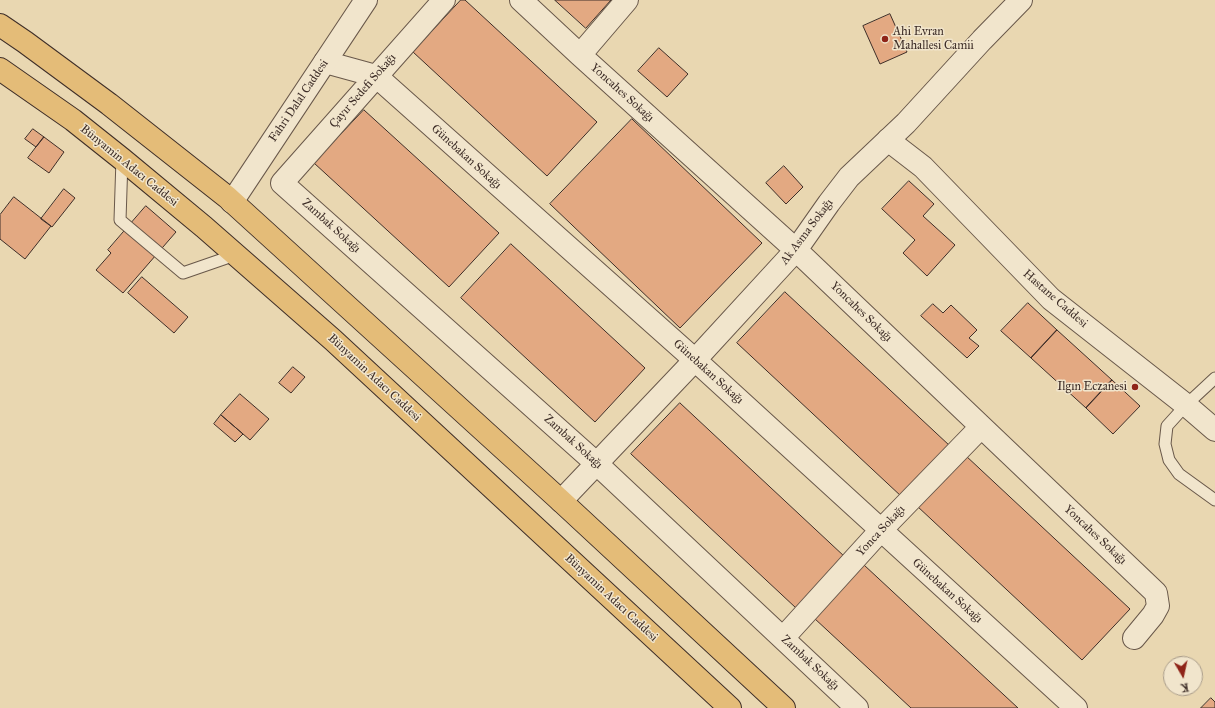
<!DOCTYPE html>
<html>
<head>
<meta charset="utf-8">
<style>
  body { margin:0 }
  #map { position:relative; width:1215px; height:708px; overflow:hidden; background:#e9d7b1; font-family:"IM FELL Great Primer",serif }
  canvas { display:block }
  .north { position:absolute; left:1163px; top:656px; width:40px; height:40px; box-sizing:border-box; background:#f1e5cc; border:1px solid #a99c8a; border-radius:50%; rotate:171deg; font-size:11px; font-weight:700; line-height:16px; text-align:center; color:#3e2e28 }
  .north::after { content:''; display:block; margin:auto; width:14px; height:18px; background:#8f2418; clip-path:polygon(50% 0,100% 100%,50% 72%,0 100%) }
</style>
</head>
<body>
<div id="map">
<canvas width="1215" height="708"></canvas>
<div class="north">K</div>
</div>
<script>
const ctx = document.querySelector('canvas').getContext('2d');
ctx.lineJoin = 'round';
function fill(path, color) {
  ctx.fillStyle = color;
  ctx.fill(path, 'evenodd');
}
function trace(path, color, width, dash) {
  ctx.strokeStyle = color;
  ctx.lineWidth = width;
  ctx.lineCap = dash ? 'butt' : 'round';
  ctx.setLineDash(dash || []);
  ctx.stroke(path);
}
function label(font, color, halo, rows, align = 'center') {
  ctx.font = font + ' "IM FELL Great Primer",serif';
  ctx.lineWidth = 3;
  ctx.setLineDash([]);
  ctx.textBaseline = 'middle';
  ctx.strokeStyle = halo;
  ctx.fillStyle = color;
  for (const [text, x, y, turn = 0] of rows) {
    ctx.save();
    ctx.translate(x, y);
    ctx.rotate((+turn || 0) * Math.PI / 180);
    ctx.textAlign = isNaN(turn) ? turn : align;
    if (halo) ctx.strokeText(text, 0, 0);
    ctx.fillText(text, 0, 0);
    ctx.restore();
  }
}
const building = new Path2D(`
  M 461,0 L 465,0 L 597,122 L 547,176 L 413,52 Z
  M 555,0 L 611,0 L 586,28 Z
  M 890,14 L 907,52 L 880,64 L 863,26 Z
  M 659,48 L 688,74 L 667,97 L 638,71 Z
  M 364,110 L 499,233 L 449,287 L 314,163 Z
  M 632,119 L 762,243 L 680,328 L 550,204 Z
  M 33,129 L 44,137 L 36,147 L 25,139 Z
  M 44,137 L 64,152 L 49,173 L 28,158 Z
  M 784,166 L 803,187 L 786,204 L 766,183 Z
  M 909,181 L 934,204 L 923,216 L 955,245 L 927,276 L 903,253 L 915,240 L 882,209 Z
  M 64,189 L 75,198 L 52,227 L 41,219 Z
  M 14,197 L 51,226 L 25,259 L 0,239 L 0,215 Z
  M 146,206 L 176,232 L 123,293 L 96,270 L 111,253 L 108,250 Z
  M 511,244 L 645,368 L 595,422 L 461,298 Z
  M 142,277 L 188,317 L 174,333 L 128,293 Z
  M 785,292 L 950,446 L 902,497 L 737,343 Z
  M 1028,303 L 1057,330 L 1031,358 L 1001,331 Z
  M 933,304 L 943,313 L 951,305 L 977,330 L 969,338 L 979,346 L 967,358 L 921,316 Z
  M 1057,330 L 1112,380 L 1086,408 L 1031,358 Z
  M 293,367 L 305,377 L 291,393 L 279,383 Z
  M 1112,380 L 1140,406 L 1113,434 L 1086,408 Z
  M 240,394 L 269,419 L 250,440 L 221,415 Z
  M 680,403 L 845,557 L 796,608 L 631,454 Z
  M 221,415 L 243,434 L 235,442 L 214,424 Z
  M 965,455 L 1130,609 L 1082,660 L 917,506 Z
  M 864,565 L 1018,708 L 911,708 L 814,618 Z
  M 1211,698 L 1215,702 L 1215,708 L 1201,708 Z`);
fill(building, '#e3a982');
trace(building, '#3e2e28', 1);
const service = new Path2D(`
  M 122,159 L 120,220 L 183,273 L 235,255
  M 1215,378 L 1186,405 L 1167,426 L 1165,444 L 1169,460 L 1179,474 L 1215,500`);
const minor = new Path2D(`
  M 444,0 L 282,183 L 597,464 L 857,708
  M 521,0 L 580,55 L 796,250 L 1156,593 L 1158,606 L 1153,615 L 1134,638
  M 580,55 L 627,0
  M 325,62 L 376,76 L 695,360 L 1076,708
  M 561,501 L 695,360 L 796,250 L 829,203 L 849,177 L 906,123 L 982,40 L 1021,0
  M 783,638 L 881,530 L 981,427`);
const tertiary = new Path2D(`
  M 888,140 L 923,167 L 1051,299 L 1186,405 L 1215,430
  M 232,202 L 366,0`);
const primary = new Path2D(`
  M 0,25 L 25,42 L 109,104 L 227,197 L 561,501 L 784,708
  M 0,69 L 73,120 L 122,159 L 204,227 L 333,340 L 730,708`);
trace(service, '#69584a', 13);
trace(minor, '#69584a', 24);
trace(tertiary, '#69584a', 24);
trace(primary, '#3e2e28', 24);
trace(service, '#f1e5cc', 11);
trace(minor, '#f1e5cc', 22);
trace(tertiary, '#f1e5cc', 22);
trace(primary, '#e4bc78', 22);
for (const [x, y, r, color] of [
  [885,39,4,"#8f2418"],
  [1135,387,4,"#8f2418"]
]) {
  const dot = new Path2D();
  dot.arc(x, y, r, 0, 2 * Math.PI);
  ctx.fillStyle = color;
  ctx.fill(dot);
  trace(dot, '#f1e5cc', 1.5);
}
label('12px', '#3e2e28', '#f1e5cc', [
  ["Ahi Evran",893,32],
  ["Mahallesi Camii",893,46],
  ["Ilgın Eczanesi",1127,387,"right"]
], 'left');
label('12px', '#3e2e28', '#f1e5cc', [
  ["Çayır Sedefi Sokağı",363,91,-49],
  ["Yoncahes Sokağı",622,93,42],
  ["Fahri Dalal Caddesi",299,101,-56],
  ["Günebakan Sokağı",466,157,42],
  ["Bünyamin Adacı Caddesi",129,166,39],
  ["Zambak Sokağı",331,226,42],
  ["Ak Asma Sokağı",807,232,-53],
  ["Hastane Caddesi",1055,299,41],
  ["Yoncahes Sokağı",861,312,44],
  ["Günebakan Sokağı",708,372,42],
  ["Bünyamin Adacı Caddesi",374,378,43],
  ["Zambak Sokağı",573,442,42],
  ["Yonca Sokağı",881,531,-47],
  ["Yoncahes Sokağı",1095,535,43],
  ["Günebakan Sokağı",947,591,42],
  ["Bünyamin Adacı Caddesi",611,598,43],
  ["Zambak Sokağı",810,663,43]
]);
</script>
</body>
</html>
